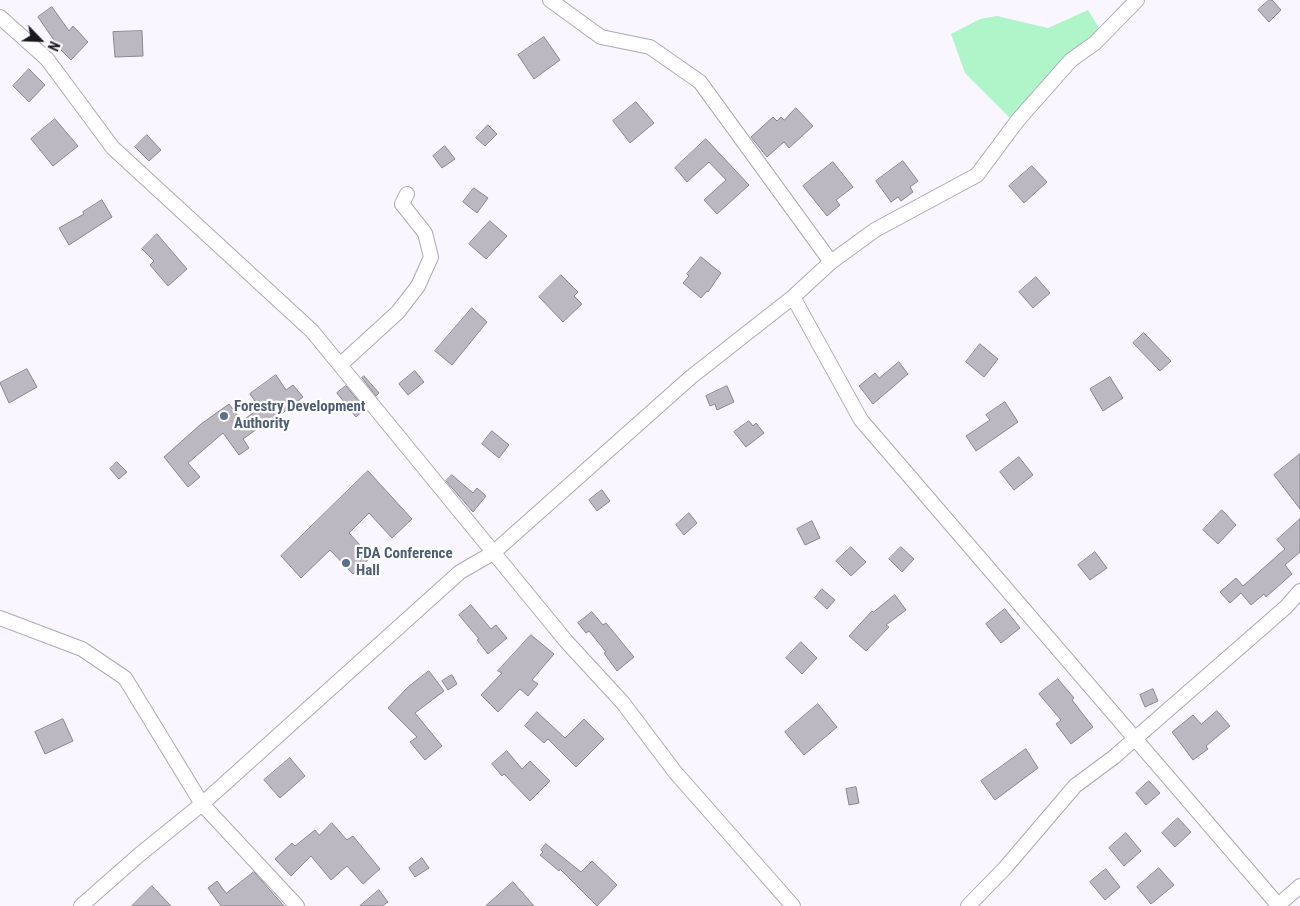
<!DOCTYPE html>
<html>
<head>
<meta charset="utf-8">
<style>
  body { margin:0 }
  #map { position:relative; width:1300px; height:906px; overflow:hidden; background:#f9f6ff; font-family:"Roboto Condensed",sans-serif }
  canvas { display:block }
  .north { position:absolute; left:15px; top:15px; width:50px; height:50px; -webkit-text-stroke:4px #fff; paint-order:stroke; rotate:114deg; font-size:14px; font-weight:700; line-height:20px; text-align:center; color:#19181c }
  .north::after { content:''; display:block; margin:auto; width:18px; height:22px; background:#19181c; clip-path:polygon(50% 0,100% 100%,50% 72%,0 100%) }
</style>
</head>
<body>
<div id="map">
<canvas width="1300" height="906"></canvas>
<div class="north">N</div>
</div>
<script>
const ctx = document.querySelector('canvas').getContext('2d');
ctx.lineJoin = 'round';
function fill(path, color) {
  ctx.fillStyle = color;
  ctx.fill(path, 'evenodd');
}
function trace(path, color, width, dash) {
  ctx.strokeStyle = color;
  ctx.lineWidth = width;
  ctx.lineCap = dash ? 'butt' : 'round';
  ctx.setLineDash(dash || []);
  ctx.stroke(path);
}
function label(font, color, halo, rows, align = 'center') {
  ctx.font = font + ' "Roboto Condensed",sans-serif';
  ctx.lineWidth = 4.5;
  ctx.setLineDash([]);
  ctx.textBaseline = 'middle';
  ctx.strokeStyle = halo;
  ctx.fillStyle = color;
  for (const [text, x, y, turn = 0] of rows) {
    ctx.save();
    ctx.translate(x, y);
    ctx.rotate((+turn || 0) * Math.PI / 180);
    ctx.textAlign = isNaN(turn) ? turn : align;
    if (halo) ctx.strokeText(text, 0, 0);
    ctx.fillText(text, 0, 0);
    ctx.restore();
  }
}
fill(new Path2D(`
  M 1088,10 L 1102,33 L 1011,119 L 965,73 L 951,34 L 980,19 L 997,16 L 1048,28 Z`), '#b0f4c9');
const building = new Path2D(`
  M 1269,0 L 1272,0 L 1281,10 L 1269,22 L 1258,10 Z
  M 52,7 L 69,31 L 73,26 L 88,42 L 71,60 L 55,44 L 56,43 L 38,17 Z
  M 142,31 L 143,56 L 115,57 L 113,32 Z
  M 544,37 L 560,60 L 534,79 L 518,55 Z
  M 29,69 L 45,85 L 29,102 L 13,86 Z
  M 636,102 L 654,123 L 630,143 L 613,121 Z
  M 796,108 L 813,126 L 789,148 L 784,142 L 767,157 L 751,137 L 773,117 L 777,121 L 781,117 L 784,120 Z
  M 55,119 L 78,146 L 53,166 L 31,139 Z
  M 488,125 L 497,134 L 485,146 L 476,138 Z
  M 147,135 L 161,150 L 149,161 L 135,147 Z
  M 706,139 L 749,185 L 717,214 L 704,200 L 726,180 L 709,162 L 687,182 L 675,168 Z
  M 445,146 L 455,159 L 442,168 L 433,156 Z
  M 903,161 L 918,181 L 910,187 L 913,192 L 901,201 L 898,197 L 891,202 L 876,181 Z
  M 833,162 L 853,187 L 836,200 L 840,205 L 827,216 L 803,186 Z
  M 1032,166 L 1047,182 L 1024,203 L 1009,186 Z
  M 474,188 L 488,198 L 477,213 L 463,202 Z
  M 102,200 L 112,217 L 69,245 L 59,228 L 84,214 L 83,212 Z
  M 490,221 L 507,236 L 486,259 L 469,244 Z
  M 157,234 L 187,269 L 168,286 L 150,265 L 154,261 L 142,249 Z
  M 701,257 L 721,273 L 708,292 L 707,291 L 701,298 L 683,283 L 689,276 L 687,274 Z
  M 561,275 L 578,292 L 574,296 L 582,304 L 563,322 L 539,297 Z
  M 1036,277 L 1050,293 L 1033,308 L 1019,292 Z
  M 472,308 L 487,322 L 452,365 L 435,351 Z
  M 1144,333 L 1171,361 L 1160,371 L 1133,343 Z
  M 980,344 L 998,359 L 984,377 L 966,362 Z
  M 899,362 L 908,374 L 873,404 L 859,386 L 875,373 L 879,378 Z
  M 27,369 L 37,387 L 9,403 L 0,383 Z
  M 415,371 L 424,382 L 408,395 L 399,384 Z
  M 276,375 L 286,390 L 293,385 L 303,397 L 270,423 L 268,421 L 243,439 L 249,448 L 239,455 L 223,433 L 188,463 L 200,477 L 188,487 L 164,457 L 201,424 L 229,404 L 242,421 L 260,408 L 250,394 Z
  M 364,376 L 379,393 L 376,396 L 362,378 Z
  M 1110,377 L 1123,398 L 1103,411 L 1090,389 Z
  M 346,386 L 365,409 L 356,417 L 337,393 Z
  M 727,386 L 734,402 L 717,410 L 715,404 L 710,406 L 706,396 Z
  M 1005,402 L 1018,422 L 976,451 L 966,436 L 990,420 L 986,415 Z
  M 749,421 L 753,426 L 756,423 L 764,433 L 746,447 L 734,432 Z
  M 492,431 L 509,445 L 499,458 L 482,444 Z
  M 1300,454 L 1300,509 L 1274,475 Z
  M 1019,457 L 1033,475 L 1014,490 L 1000,472 Z
  M 117,462 L 127,472 L 119,479 L 110,469 Z
  M 368,471 L 412,519 L 392,538 L 369,513 L 349,533 L 371,557 L 353,574 L 330,550 L 301,578 L 281,556 Z
  M 452,475 L 473,493 L 477,488 L 486,496 L 473,512 L 446,481 Z
  M 602,490 L 610,501 L 597,511 L 589,500 Z
  M 1222,510 L 1236,525 L 1218,544 L 1203,530 Z
  M 689,513 L 697,523 L 684,535 L 676,525 Z
  M 1300,519 L 1300,552 L 1285,565 L 1292,574 L 1266,597 L 1264,594 L 1251,605 L 1241,593 L 1230,603 L 1220,592 L 1236,578 L 1243,586 L 1285,549 L 1277,540 Z
  M 812,521 L 820,538 L 805,545 L 797,529 Z
  M 851,547 L 866,562 L 851,576 L 836,561 Z
  M 901,547 L 914,559 L 902,572 L 889,559 Z
  M 1095,552 L 1107,568 L 1090,580 L 1078,565 Z
  M 822,589 L 835,600 L 827,609 L 815,598 Z
  M 895,595 L 906,610 L 886,625 L 889,627 L 866,651 L 849,636 L 872,611 L 873,612 Z
  M 471,605 L 491,629 L 496,625 L 507,638 L 488,654 L 477,640 L 479,639 L 459,615 Z
  M 1005,609 L 1020,628 L 1001,643 L 986,624 Z
  M 592,612 L 603,625 L 606,623 L 634,657 L 617,671 L 604,653 L 606,652 L 589,631 L 586,633 L 578,623 Z
  M 531,635 L 554,654 L 532,680 L 538,684 L 528,696 L 520,689 L 498,712 L 481,695 L 502,673 L 498,671 Z
  M 801,642 L 817,658 L 802,674 L 786,658 Z
  M 429,671 L 444,691 L 415,713 L 442,746 L 425,760 L 410,742 L 417,737 L 388,708 L 408,687 Z
  M 452,675 L 457,684 L 448,690 L 442,681 Z
  M 1058,679 L 1074,698 L 1072,700 L 1093,727 L 1071,744 L 1056,724 L 1061,720 L 1039,694 Z
  M 1153,689 L 1158,701 L 1145,707 L 1140,695 Z
  M 818,704 L 837,727 L 804,755 L 785,732 Z
  M 1217,711 L 1230,726 L 1206,746 L 1208,749 L 1193,760 L 1172,732 L 1193,715 L 1201,724 Z
  M 537,712 L 565,738 L 584,719 L 604,739 L 576,767 L 548,739 L 544,743 L 525,726 Z
  M 63,719 L 73,741 L 45,754 L 35,732 Z
  M 1026,749 L 1038,768 L 995,800 L 981,781 Z
  M 507,751 L 522,769 L 530,761 L 550,781 L 530,801 L 504,774 L 502,776 L 492,764 Z
  M 290,758 L 305,776 L 280,798 L 264,780 Z
  M 1149,781 L 1160,793 L 1146,805 L 1136,793 Z
  M 856,787 L 859,803 L 849,805 L 846,789 Z
  M 1178,818 L 1191,832 L 1175,847 L 1162,833 Z
  M 332,823 L 347,840 L 353,836 L 380,869 L 363,884 L 347,866 L 331,880 L 311,856 L 291,876 L 275,859 L 292,843 L 295,846 L 315,830 L 319,835 Z
  M 1126,833 L 1141,851 L 1124,866 L 1109,848 Z
  M 546,844 L 581,872 L 592,861 L 617,885 L 597,906 L 560,869 L 559,871 L 540,855 L 543,852 L 541,850 Z
  M 422,858 L 429,868 L 415,877 L 409,868 Z
  M 1159,868 L 1174,885 L 1151,904 L 1137,887 Z
  M 1106,869 L 1120,887 L 1105,900 L 1090,882 Z
  M 254,872 L 284,906 L 221,906 L 208,888 L 217,881 L 226,893 Z
  M 513,882 L 534,906 L 486,906 Z
  M 152,886 L 171,906 L 132,906 Z
  M 379,890 L 388,902 L 382,906 L 360,906 Z`);
fill(building, '#bcb8c2');
trace(building, '#8a8791', 1);
const street = new Path2D(`
  M 550,0 L 601,37 L 650,47 L 700,82 L 831,262
  M 0,17 L 47,59 L 113,148 L 312,331 L 566,641 L 623,703 L 675,772 L 793,906
  M 793,297 L 861,420 L 1279,906
  M 340,365 L 398,312 L 418,286 L 431,257 L 425,233 L 402,204 L 407,194
  M 0,618 L 82,649 L 125,678 L 202,804 L 297,906
  M 81,906 L 139,855 L 202,804 L 460,572 L 493,553 L 691,377 L 793,297 L 831,262 L 875,230 L 977,175 L 1018,120 L 1071,60 L 1095,43 L 1137,0
  M 968,906 L 1005,868 L 1075,786 L 1114,757 L 1286,607 L 1300,591
  M 1277,906 L 1300,886`);
trace(street, '#ada9b4', 16);
trace(street, '#fff', 14);
for (const [x, y, r, color] of [
  [224,416,5,"#5c6f8a"],
  [346,563,5,"#5c6f8a"]
]) {
  const dot = new Path2D();
  dot.arc(x, y, r, 0, 2 * Math.PI);
  ctx.fillStyle = color;
  ctx.fill(dot);
  trace(dot, '#fff', 2);
}
label('bold 15px', '#4e5e75', '#fff', [
  ["Forestry Development",234,407],
  ["Authority",234,424],
  ["FDA Conference",356,554],
  ["Hall",356,571]
], 'left');
</script>
</body>
</html>
